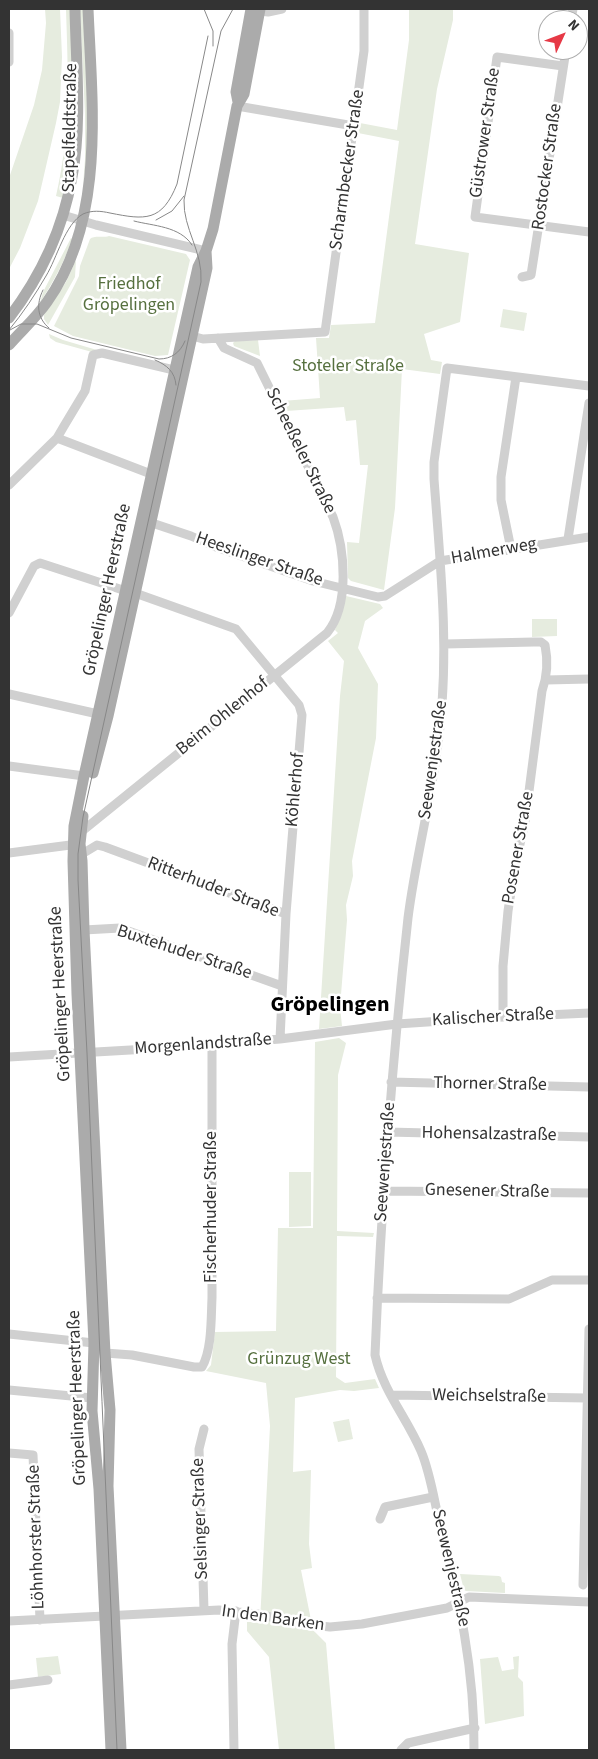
<!DOCTYPE html>
<html>
<head>
<meta charset="utf-8">
<style>
	body { margin:0 }
	#map { position:relative; width:598px; height:1759px; overflow:hidden; background:#fff; font-family:"Source Sans 3",sans-serif }
	canvas { display:block }
	.frame { position:absolute; inset:0; border:10px solid #333; pointer-events:none }
	.north { position:absolute; left:538px; top:10px; width:50px; height:50px; box-sizing:border-box; background:#fff; border:1px solid #adadad; border-radius:50%; rotate:47deg; font-size:14px; font-weight:700; line-height:20px; text-align:center; color:#333 }
	.north::after { content:''; display:block; margin:auto; width:18px; height:22px; background:#e63946; clip-path:polygon(50% 0,100% 100%,50% 72%,0 100%) }
</style>
</head>
<body>
<div id="map">
<canvas width="598" height="1759"></canvas>
<div class="frame"></div>
<div class="north">N</div>
</div>
<script>
const g = document.querySelector('canvas').getContext('2d');
g.lineJoin = 'round';
function fillPath(path, color) {
  g.fillStyle = color;
  g.fill(path, 'evenodd');
}
function stroke(path, color, width, dash) {
  g.strokeStyle = color;
  g.lineWidth = width;
  g.lineCap = dash ? 'butt' : 'round';
  g.setLineDash(dash || []);
  g.stroke(path);
}
function label(font, color, halo, rows, align = 'center') {
  g.font = font + ' "Source Sans 3",sans-serif';
  g.lineWidth = 5;
  g.setLineDash([]);
  g.textBaseline = 'middle';
  g.strokeStyle = halo;
  g.fillStyle = color;
  for (const [text, x, y, turn = 0] of rows) {
    g.save();
    g.translate(x, y);
    g.rotate((+turn || 0) * Math.PI / 180);
    g.textAlign = isNaN(turn) ? turn : align;
    if (halo) g.strokeText(text, 0, 0);
    g.fillText(text, 0, 0);
    g.restore();
  }
}
const green = new Path2D(`
	M45,9H60L62,57L60,102L56,123L38,201L20,248L9,269V178L34,105L42,70L46,23Z
	M66,9H71L73,66L72,144L63,198L56,196C71,132 68,73 66,9Z
	M80,9H85L89,139L83,186L85,159V114Z
	M409,9H453V20L437,89L415,244L469,253L460,322L424,334L431,360L442,362L440,374L402,369L395,508L384,590L351,581L348,578L347,542L359,543L368,465H360L356,420L346,421L344,407L286,411L282,401L320,398L316,338H329L331,325L375,323L399,141L358,133L360,123L397,130L409,40Z
	M109,236L186,254L190,260L168,355L155,356L73,336L54,326L79,276L80,266L90,239C94,235 103,238 109,236Z
	M71,238L72,239C65,261 53,282 40,303L43,292Z
	M76,260L75,277L48,325L44,319V315L66,282Z
	M503,309L527,313L524,331L500,327Z
	M49,334L63,340L97,350L92,352L56,342L50,338Z
	M258,340L260,356L234,346L233,343L235,341Z
	M346,596L380,604L383,608L365,621L358,648L378,684L376,738L352,861L353,876L346,905L347,920L340,1007L342,1026L319,1029L340,696L344,661L328,641L338,633L335,630Z
	M532,619H557V636L532,637Z
	M339,1038L346,1043L338,1075L337,1231L374,1233L373,1237L337,1236L336,1377L345,1383L375,1379L379,1388L354,1391L340,1390L295,1398L293,1472L311,1470L309,1544L312,1568L301,1570L313,1630L326,1643L335,1750H279L269,1657L247,1631V1622H260L270,1426L266,1383L206,1371L211,1365L215,1332L276,1331L278,1228H313L315,1042Z
	M289,1172H311V1226L289,1227Z
	M349,1419L353,1439L338,1442L333,1422Z
	M460,1574L499,1576L501,1577L502,1582L505,1583V1593L466,1591L464,1590Z
	M58,1656L61,1674L38,1677L36,1658Z
	M519,1656L518,1677L523,1682L524,1716L485,1724L480,1659L498,1657L502,1671L514,1669L513,1657Z`);
const minor = new Path2D(`
	M254,10L268,12L282,9
	M571,20L573,9
	M9,33V62
	M563,66L497,57L475,217L589,232
	M237,106L354,126
	M63,215L96,225L206,251
	M522,277L531,275L566,50
	M192,336L203,339L325,332L364,51V9
	M57,438L151,474
	M9,485L57,438L64,426L85,391L93,355L102,353L174,370
	M146,521L191,536L216,547L313,581L378,597L385,596L440,561L589,537
	M568,539L589,403
	M511,549L501,500V477L516,377
	M135,593L236,629L299,705L302,715L286,914L280,1039
	M9,613L34,566L40,563L126,591
	M445,644L534,642H541L545,645C548,660 547,677 542,691L525,822L515,866L508,911L503,966V1017
	M546,680L589,679
	M9,694L98,714
	M9,766L84,776
	M81,832L327,633C350,605 345,549 333,517L257,363L224,348L218,338
	M9,853L78,844
	M82,854L97,845L105,847L286,914
	M84,930L120,928L282,986
	M9,1057L165,1048L280,1039L397,1024L503,1017L589,1013
	M391,1082L589,1087
	M388,1132L589,1137
	M385,1191L589,1193
	M377,1298L509,1299L552,1280H589
	M9,1334L94,1343
	M105,1353L132,1355L194,1367H202C212,1350 211,1318 212,1298V1045
	M9,1390L92,1398
	M391,1395L587,1398
	M9,1453L33,1455L40,1620
	M380,1519L385,1507L433,1497
	M583,1585L589,1329
	M204,1610L199,1449L204,1429
	M9,1621L219,1610L257,1614L302,1624L330,1627L362,1624L447,1608L469,1597L589,1602
	M9,1685L48,1680
	M234,1750L232,1644L236,1611
	M401,1750L408,1743L475,1728
	M474,1750C475,1671 459,1597 439,1521C434,1499 430,1472 421,1451C407,1418 383,1391 375,1355C381,1209 392,1063 408,918C416,854 434,791 440,726C449,644 440,561 434,479V462L447,368L589,386`);
const major = new Path2D(`
	M238,102L236,92L251,9
	M9,318C41,276 63,229 72,177C82,126 76,61 75,9
	M9,345C21,331 36,318 47,302C106,219 92,105 88,9
	M93,773L108,716L207,268L206,251
	M83,816L80,844L82,861L84,930L105,1353L110,1410L108,1486L121,1750
	M111,1750L99,1489L92,1411L94,1343L77,994L73,861L74,826L84,776L198,267L206,251L213,229L237,106L244,94L260,9`);
const tram = new Path2D(`
	M204,9L213,31V46
	M156,220L172,211L184,196
	M134,221C153,226 180,226 192,245
	M43,290C36,304 37,318 49,328
	M9,330C23,313 35,295 46,276C57,258 65,224 83,214C92,210 101,211 110,213C145,220 162,222 177,184L208,36
	M10,330L21,324H37L71,338L159,359C171,359 180,353 185,341
	M155,360C167,365 175,372 176,385
	M117,1750L87,1053L78,880V854L83,817L201,282C203,251 183,229 184,200L221,31L233,9`);
const streetNames = [
	["Stapelfeldtstraße",71,128,-89],
	["Güstrower Straße",486,133,-82],
	["Rostocker Straße",548,167,-82],
	["Scharmbecker Straße",348,170,-82],
	["Scheeßeler Straße",300,451,64],
	["Halmerweg",494,552,-10],
	["Heeslinger Straße",259,560,19],
	["Gröpelinger Heerstraße",108,590,-78],
	["Beim Ohlenhof",223,717,-39],
	["Seewenjestraße",434,760,-82],
	["Köhlerhof",296,790,-85],
	["Posener Straße",519,848,-80],
	["Ritterhuder Straße",213,888,21],
	["Buxtehuder Straße",184,953,18],
	["Gröpelinger Heerstraße",61,994,-93],
	["Kalischer Straße",493,1018,-3],
	["Morgenlandstraße",203,1045,-4],
	["Thorner Straße",490,1085,1],
	["Hohensalzastraße",489,1135,1],
	["Seewenjestraße",386,1162,-86],
	["Gnesener Straße",487,1192,1],
	["Fischerhuder Straße",212,1207,-90],
	["Weichselstraße",489,1397,1],
	["Gröpelinger Heerstraße",78,1398,-92],
	["Selsinger Straße",201,1519,-92],
	["Löhnhorster Straße",37,1537,-92],
	["Seewenjestraße",450,1568,77],
	["In den Barken",273,1619,8]
];
const parkNames = [
	["Friedhof",129,285],
	["Gröpelingen",129,306],
	["Stoteler Straße",348,367],
	["Grünzug West",299,1360]
];
const districtNames = [
	["Gröpelingen",330,1006]
];
fillPath(green, '#e6ecdf');
stroke(minor, '#d0d0d0', 9);
stroke(major, '#ababab', 11);
stroke(tram, '#888', 1);
label('18px', '#333', '#fff', streetNames);
label('18px', '#56703f', '#fff', parkNames);
label('bold 22px', '#000', '#fff', districtNames);
</script>
</body>
</html>
